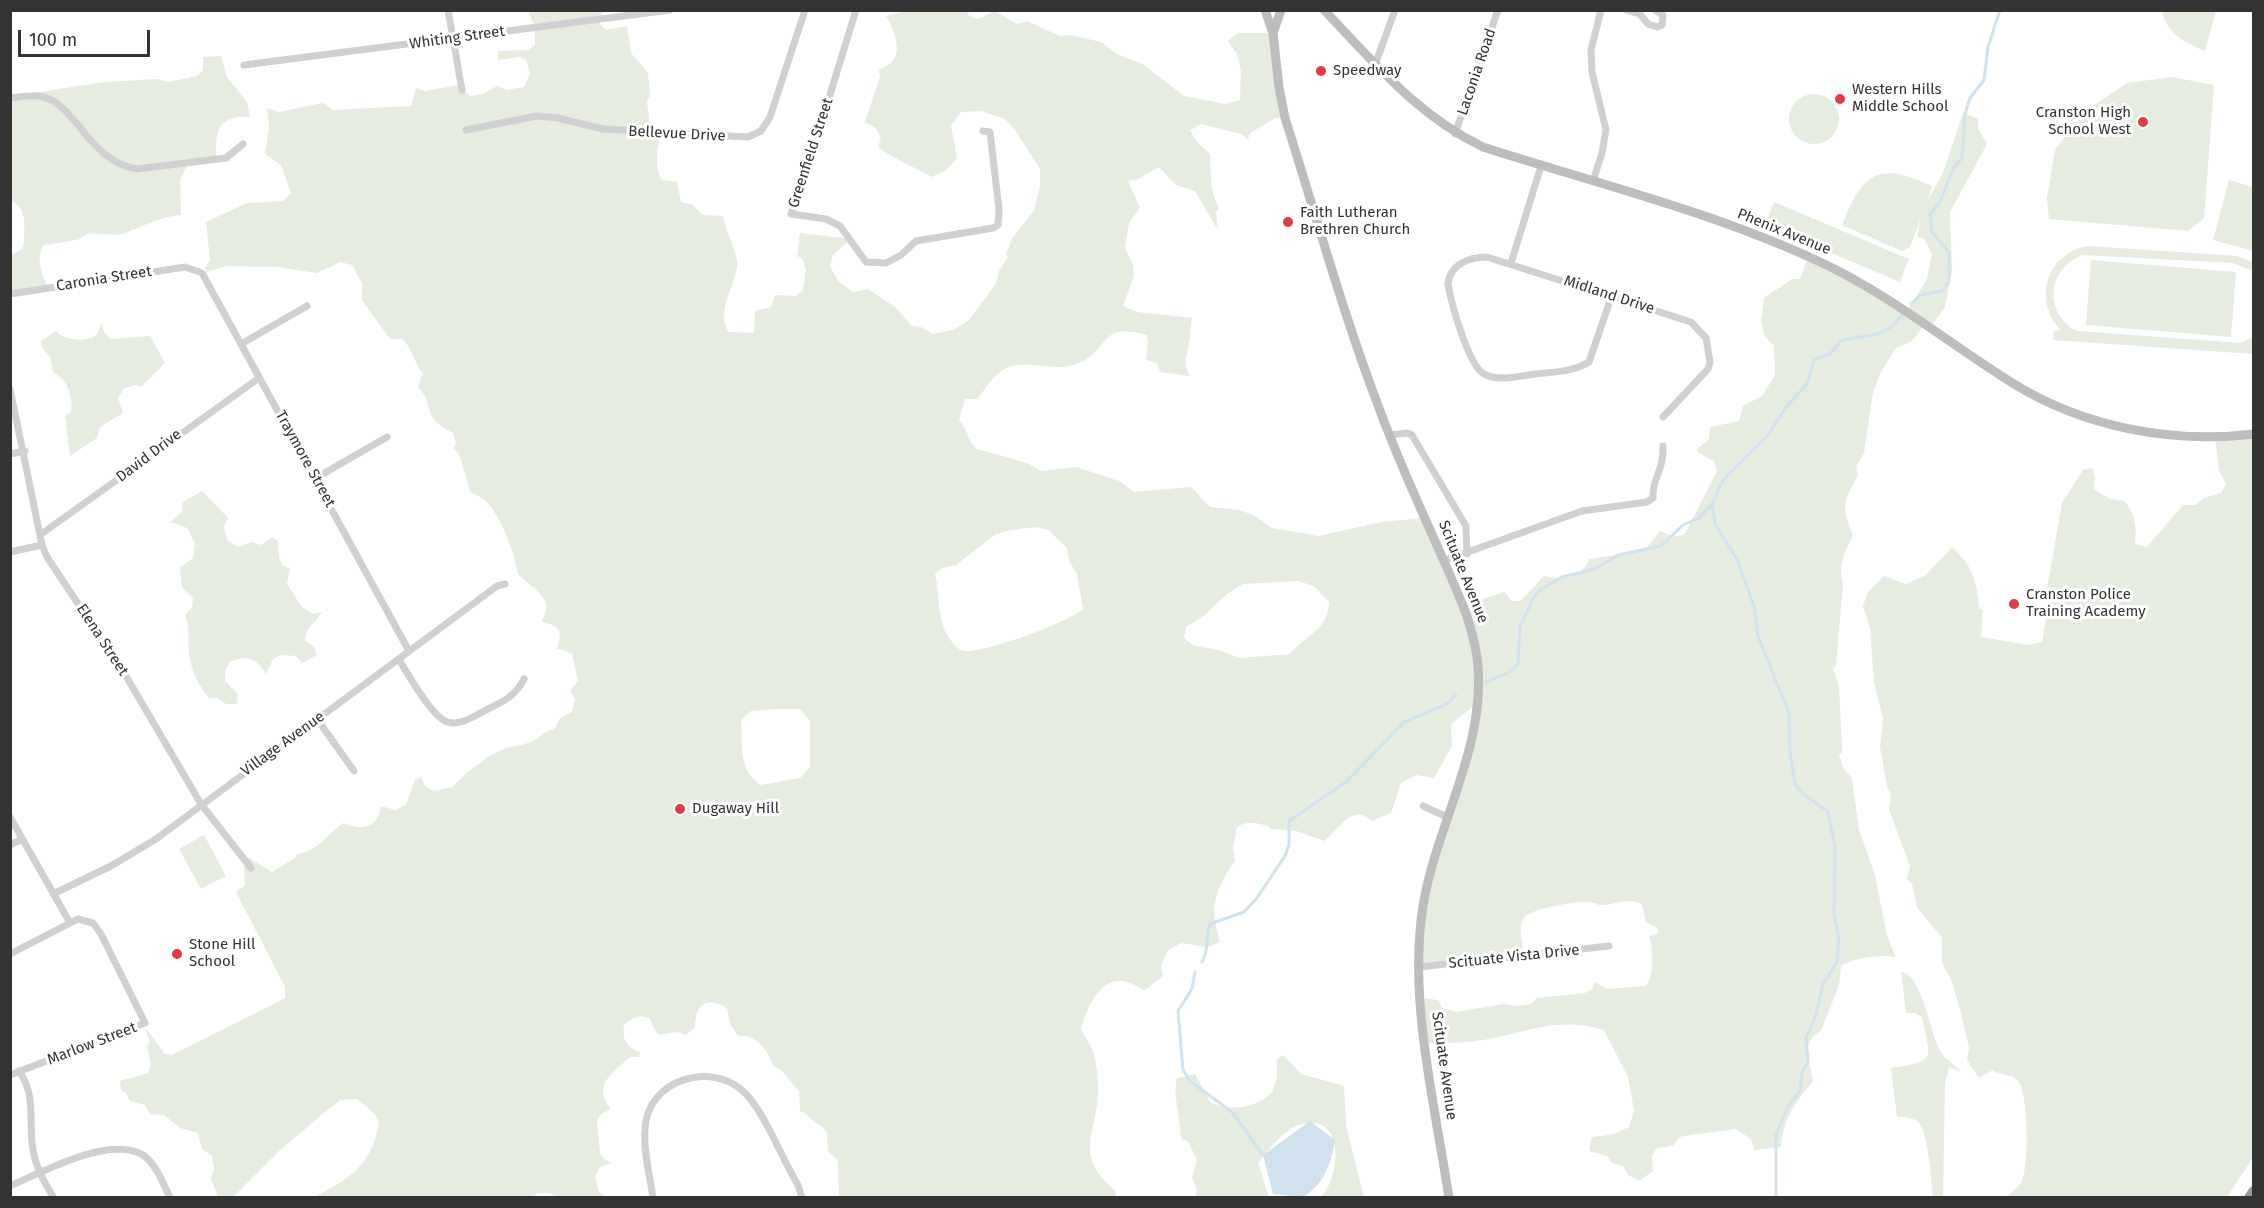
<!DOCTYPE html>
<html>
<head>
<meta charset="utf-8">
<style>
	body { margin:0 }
	#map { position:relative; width:2264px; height:1208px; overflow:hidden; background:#fff; font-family:"Fira Sans",sans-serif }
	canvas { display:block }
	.frame { position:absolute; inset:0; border:12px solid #333; pointer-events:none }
	.scale { position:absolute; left:18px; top:30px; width:132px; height:27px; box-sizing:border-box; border:3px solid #333; border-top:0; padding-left:8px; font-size:18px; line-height:21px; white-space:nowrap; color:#333; -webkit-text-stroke:4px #fff; paint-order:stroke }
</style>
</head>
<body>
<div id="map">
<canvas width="2264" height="1208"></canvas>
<div class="frame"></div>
<div class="scale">100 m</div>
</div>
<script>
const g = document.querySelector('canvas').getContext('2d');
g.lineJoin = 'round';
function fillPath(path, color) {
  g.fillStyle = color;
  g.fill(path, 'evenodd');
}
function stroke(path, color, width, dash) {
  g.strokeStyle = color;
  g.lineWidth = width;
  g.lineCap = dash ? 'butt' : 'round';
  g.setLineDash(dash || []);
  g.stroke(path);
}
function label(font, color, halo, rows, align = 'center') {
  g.font = font + ' "Fira Sans",sans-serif';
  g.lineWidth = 6;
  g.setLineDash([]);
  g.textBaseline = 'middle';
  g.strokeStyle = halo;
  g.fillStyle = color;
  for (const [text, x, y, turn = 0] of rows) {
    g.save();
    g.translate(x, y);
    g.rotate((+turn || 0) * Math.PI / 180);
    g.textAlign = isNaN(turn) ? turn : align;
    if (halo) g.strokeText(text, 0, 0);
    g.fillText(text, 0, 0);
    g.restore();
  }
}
const green = new Path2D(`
	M967,10L969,16L978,19L995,11L1017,24L1027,21L1060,36L1070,35L1101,42L1117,54L1144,65L1184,96L1225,104L1240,100L1241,72L1238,56L1228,41L1238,33H1274L1287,116L1274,119L1250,133L1248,139L1241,134L1201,124L1190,130L1197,142L1210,154C1211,172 1209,191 1219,208L1216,212L1218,230L1195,191L1176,185L1159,167L1138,179L1128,181L1140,208L1129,223L1125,248L1133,264L1134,276L1123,306L1137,312L1192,318C1190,327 1191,334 1189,343C1187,358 1182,361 1190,376L1160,372L1157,363L1146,360L1148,343L1147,335C1094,321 1113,353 1073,365C1051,372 1027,358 1005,369C992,375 986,389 977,399H965L959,420C968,429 967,441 977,449L1027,463L1041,471L1076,467L1119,481L1134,492L1191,487L1210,507L1239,510L1253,515L1272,528L1318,536L1382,522L1423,518L1464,605L1504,592L1512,601H1520L1544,576C1561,581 1584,577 1589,559L1644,551L1660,531C1669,535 1676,539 1685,534L1717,471L1714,461L1699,453L1697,449L1709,439L1710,427L1739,421L1743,406L1762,396L1775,375L1774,346L1764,335L1761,321L1764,298L1792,279H1800L1808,257L1908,310L1927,279L1932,254L1924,239L1917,236L1921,218L1910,247L1902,251L1842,225C1863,172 1878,161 1932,186L1927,202L1943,173L1963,113L1978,119V128L1987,144L1950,212L1952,271L1945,307L1931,326L1925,324L1912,341L1896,348L1881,372L1873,392L1864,453L1856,466L1858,475C1843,504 1841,505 1853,536C1844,553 1838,565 1843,584L1836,665L1833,669L1839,685L1842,752L1839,755L1843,767L1852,779L1859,830L1875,875L1887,936L1896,957C1880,954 1855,957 1841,966L1839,985L1821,1031C1800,1041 1810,1061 1813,1081C1794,1105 1784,1116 1781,1147L1754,1150L1751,1139L1736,1129L1683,1136L1678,1138L1674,1145L1656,1149L1652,1156L1653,1171L1639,1181L1628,1175L1623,1166L1612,1163L1607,1156L1589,1151L1592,1137L1615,1134L1629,1127L1634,1111L1628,1077L1604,1030C1553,1015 1526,1034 1476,1041C1460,1043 1442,1043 1425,1043L1421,998L1438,1000L1442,1008L1456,1012L1503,1004L1516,1006L1531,1004L1537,998L1585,993L1592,989L1595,982L1607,989L1645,986C1655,980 1653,945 1649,936L1659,933L1657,928L1646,922L1642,904C1628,897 1617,904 1602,905C1594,905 1601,904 1593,903C1580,900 1530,908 1523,919C1518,928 1523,946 1524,956L1419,967L1421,912L1464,762L1475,705L1451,724L1452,746L1434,778L1417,775L1401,783L1391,813L1372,821C1350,802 1338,832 1324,841L1296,831L1271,829L1268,826C1256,823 1248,820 1237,827L1233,849L1235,861C1214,892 1209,906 1220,942L1207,947L1181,943L1168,950L1161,966L1163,976L1145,990C1138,987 1130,982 1123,981C1098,978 1086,1011 1081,1029C1084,1036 1087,1039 1090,1045C1096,1055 1098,1076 1098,1087C1099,1131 1071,1155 1115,1190L1116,1197H839L838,1161L828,1151L827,1133L822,1126C812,1123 810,1114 800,1111L799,1091L781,1070L773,1066C768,1050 756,1034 738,1036L730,1024L727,1008C706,995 695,1005 695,1027L686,1035L678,1032L658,1035L649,1018C639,1014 632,1018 624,1025C622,1039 626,1047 640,1052L639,1057H630C613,1073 591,1085 611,1109L601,1114L597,1121L600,1152L603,1158L611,1163L600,1167L595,1177L599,1192L605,1197H557L549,1193H538L531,1198L314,1197C349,1180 373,1164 379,1122L375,1114L357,1099L341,1100L325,1112L279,1151L233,1197H218L211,1179L214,1168L212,1156L202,1149L198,1133L180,1128L164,1115L150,1114L145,1105L130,1101L126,1093L121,1090L120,1081L148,1073L151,1065L147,1046L150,1043L145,1027L165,1054L172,1055L285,998V987L236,892L245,885L244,867L249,858L272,872L295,858L297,854C317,852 328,834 343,823C363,831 378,828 381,806L395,810L406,805L415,780L421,777L425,786L434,791L453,787C464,774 489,754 506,748C514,746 522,746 530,742C540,738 542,732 554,729L560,718L572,712L575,699L570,690L578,681L572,654L564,650L557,649C563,631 560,625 541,622C557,599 533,589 518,574C514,551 502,519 486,501C482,497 475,495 470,491L459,454L454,449L456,443L453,433C419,416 436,404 418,387L423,373C414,363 413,351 403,339H390L362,300V283L352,265L340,262L317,273L277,267L226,266L207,272L205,268L210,260L206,222L247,203L283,201L291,193L281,165L265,154L269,127L267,108L279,112L323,103L333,110L411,106L416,88L425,91L459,85L470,96L483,94L497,86L507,90L524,87L530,73L526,60L519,57L498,60V51L528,50L535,45V28L528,11H602L600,24L606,30L627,26L631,53L648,73L650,95L647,102L650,125L662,134C656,144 655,171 662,180L677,182L681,202L693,205L702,215L723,216C725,230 739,255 737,266C735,286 715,314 729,332L754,333L755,311L771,307L775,295L796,296L803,290L806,269L802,258L797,256L800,233L851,239L833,255L830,266L838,281L853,292L868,289L895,307L912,326L921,327L933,334L953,330L968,321L996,284L999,271L1008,257L1006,254L1011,240L1034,210L1040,186V169L1015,130L1005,119L981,111L961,112L951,126L957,158L945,171L932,177L886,153L878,146L881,139L876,128L865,122L880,77L879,70C883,68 889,65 892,62C903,51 893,27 886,16L907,11ZM1036,527L1048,530L1067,548L1069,561L1077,574L1083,609C1067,623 988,652 965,651C961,651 956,648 954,644C935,624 941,597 935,574L942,568L956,565L993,536L1005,531ZM1298,581L1314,586L1329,602C1329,630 1305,635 1290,654L1240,658L1218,650L1193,645L1184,638L1186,627L1205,615L1227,594L1243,584ZM774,709H800L810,721V767L800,778L761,785C737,769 743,746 741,720L751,711Z
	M2162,11H2216L2205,51C2185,43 2166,33 2162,11Z
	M221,56L227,77L247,102L250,117C218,115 214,132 217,159L189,163L180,179L181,215C162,216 144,226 125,233C114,237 100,232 88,234C84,235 81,239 76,240C66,242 54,243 44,245C35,259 42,272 47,286L11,293V255L22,249L24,244C24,228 28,207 11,201V96L106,82L157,79L169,82L197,76L203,70V57Z
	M2172,77L2214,85L2204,218L2188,231L2049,219L2047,198L2055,150L2084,112L2127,83Z
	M1789 119a25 25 0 1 1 50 0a25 25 0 1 1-50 0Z
	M2229,180L2253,187V251L2213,240Z
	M1774,202L1909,259L1900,282L1765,225Z
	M2088,246L2238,256L2253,262V271L2233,263L2083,255C2047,267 2043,314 2077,331L2241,343L2253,337V354L2053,340L2054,331L2061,330C2032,300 2047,253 2088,246Z
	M2091,260L2236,272L2231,337L2086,325Z
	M102,323L104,332L110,339L150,336L165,363L141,387L136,385L124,388L118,398L123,413L100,427L97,438L70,456L65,416L71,412C73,396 68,380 53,372L50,356L43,349L41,341L56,331C63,340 87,343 96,335C99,332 100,326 102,323Z
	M2253,433L2254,1156L2227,1197H2007C2011,1192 2020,1187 2022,1181C2029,1162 2028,1102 2020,1084C2015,1072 2001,1077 1993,1070L1979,1078L1967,1060L1969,1048L1961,1013L1951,979L1942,963V938L1917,907L1912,884L1907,879L1910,866L1889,810L1891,795L1887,786L1880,747L1883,718L1874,683L1870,628L1863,606L1868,592L1884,576L1906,584L1926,575L1952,547C1974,568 1976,579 1979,608L1983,610L1981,637L2028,645L2042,642L2050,597L2047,589L2062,503L2083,470L2092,468L2095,476L2094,489L2110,499L2125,501C2135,515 2137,526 2135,544L2147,547L2183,505H2195L2204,498L2221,493L2226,484L2219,470L2215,438Z
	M202,491L228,518L224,527L227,540L238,547L251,542L261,545L272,537L278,541L279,558L283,566L290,568L287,584L302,607L313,614L322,612C316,623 305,626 305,641L314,647L317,655L302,663L296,656L281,655L273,659L266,674C256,658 247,654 230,662L225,671V681L238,694L237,704H226L218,698H209C199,686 191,670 189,654C187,641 191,628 185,615L192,608L193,598L182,587L180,567L193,558L195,543L187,528L170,522L182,512L183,502Z
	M204,835L226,876L201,889L179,849Z
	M1901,971C1923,977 1929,1029 1939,1049C1944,1059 1954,1065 1962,1072L1949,1067L1945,1084L1943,1197H1933C1931,1181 1929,1135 1919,1123C1914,1117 1904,1117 1897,1117L1891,1068C1937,1061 1931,1060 1922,1017L1914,1013H1906Z
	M1283,1055L1301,1074L1344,1086L1346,1126L1364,1197H1321C1342,1176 1345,1110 1299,1125C1282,1131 1269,1150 1258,1163L1269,1197H1195L1197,1191L1192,1177L1197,1160L1188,1141L1181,1139C1180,1125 1178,1112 1176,1099C1174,1091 1178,1087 1175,1079L1195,1074L1211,1103C1234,1111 1252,1109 1272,1093L1277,1078V1059Z`);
const water = new Path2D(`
	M1310,1121L1335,1140C1331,1165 1324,1184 1303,1197L1273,1194L1263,1155Z`);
const stream = new Path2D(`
	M1911,304L1921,295L1942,291L1949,281V252L1932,232L1930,214L1940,202L1953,169L1962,158L1965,114L1970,98L1984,80L1988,47L2000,10
	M1486,682L1508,673L1518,664L1520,627L1533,598L1540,590L1562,577L1595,569L1618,555L1661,546L1683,525L1699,518L1712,504
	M1202,962C1210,948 1205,938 1210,924L1244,912L1257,898L1285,856L1289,845V821L1346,782L1404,722L1447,704L1456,695
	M1195,972L1192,989L1178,1011L1183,1070L1190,1081L1232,1112L1263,1155
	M1776,1198V1135L1788,1106L1800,1091L1802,1073L1808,1062L1806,1038L1815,1018L1823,985L1837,961L1839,938L1834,914L1835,847L1828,812L1802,793L1795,784L1790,753L1789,713L1758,636L1754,606L1737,559L1715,524L1712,504L1724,479L1769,434L1786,407L1807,384L1814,360L1830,354L1842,340L1878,334L1893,326L1901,316`);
const street = new Path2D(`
	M448,10L462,90
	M856,10L806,173L791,214L826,219L840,226L866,262L886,263L901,255L916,241L993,228L998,225L999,209L990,132L983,131
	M1626,10L1640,14L1648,24L1657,27L1662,25L1663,15L1655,10
	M244,65L670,10
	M1375,65L1395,10
	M10,98C21,97 33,94 43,97C77,105 89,162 137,169L226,158L243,144
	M466,130L537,116L558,118L603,129L748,137L761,131L770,117L805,10
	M1455,134L1498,10
	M1593,181L1602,153L1606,130L1592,72L1591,50L1601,10
	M1511,263L1541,166
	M10,294L185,267L202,273L409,651
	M1612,295L1589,362C1573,372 1554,372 1535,374C1520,376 1498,382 1484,374C1468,365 1451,302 1448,284C1450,264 1470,257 1487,257L1691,322L1706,338L1710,362L1708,369L1663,417
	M241,344L307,306
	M10,389L42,545L47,557L126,676L201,804L251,868
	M1390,435L1407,433L1412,435L1466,526L1467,554
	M10,454L25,451
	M316,478L387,437
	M40,535L259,378
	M10,552L42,545
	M1443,561L1582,511L1647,502L1653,498C1652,477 1664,471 1663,446
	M399,660C409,675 431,716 447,722C460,726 475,716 486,710C502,702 516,696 524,679
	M317,719L354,771
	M1423,806L1447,817
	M10,817L70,923
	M10,845L22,839
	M53,894L111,866L156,839L497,586L505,584
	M10,954L78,919L93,923L101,934L145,1023L10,1075
	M1419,967L1609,946
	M19,1071C37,1096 28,1122 33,1150C36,1168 44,1182 54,1198
	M10,1186C42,1172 110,1135 143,1155C156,1164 163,1183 170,1198
	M653,1198C650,1176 643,1151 645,1129C647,1079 712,1060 745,1093C765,1113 782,1159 798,1185L802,1198`);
const secondary = new Path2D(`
	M1265,10L1273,33
	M1281,10L1273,33L1279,87L1285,118C1316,215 1343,314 1379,408C1396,454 1416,499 1436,543C1453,583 1474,622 1478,666C1485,749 1436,826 1423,906C1408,1000 1435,1104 1449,1198
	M1324,10C1374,62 1416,115 1483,147C1595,183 1710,211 1818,261C1888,293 1948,343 2014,384C2084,427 2172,444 2254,434`);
const highway = new Path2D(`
	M2250,1198L2254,1192`);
const markers = [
	[1321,71,6,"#e63946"],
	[1840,99,6,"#e63946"],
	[2143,122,6,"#e63946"],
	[1288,222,6,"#e63946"],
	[2014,604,6,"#e63946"],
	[680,809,6,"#e63946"],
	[177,954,6,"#e63946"]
];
const streetNames = [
	["Whiting Street",457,38,-8],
	["Laconia Road",1477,72,-71],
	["Bellevue Drive",677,134,3],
	["Greenfield Street",811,153,-72],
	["Phenix Avenue",1784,232,22],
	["Caronia Street",104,279,-9],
	["Midland Drive",1609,295,18],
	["David Drive",149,456,-37],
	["Traymore Street",305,459,61],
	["Scituate Avenue",1463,572,68],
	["Elena Street",102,640,57],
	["Village Avenue",283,744,-36],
	["Scituate Vista Drive",1514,957,-6],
	["Marlow Street",92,1044,-21],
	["Scituate Avenue",1444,1066,82]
];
const poiNames = [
	["Speedway",1333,71],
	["Western Hills",1852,90],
	["Middle School",1852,107],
	["Cranston High",2131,113,"right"],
	["School West",2131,130,"right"],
	["Faith Lutheran",1300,213],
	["Brethren Church",1300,230],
	["Cranston Police",2026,595],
	["Training Academy",2026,612],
	["Dugaway Hill",692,809],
	["Stone Hill",189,945],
	["School",189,962]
];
fillPath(green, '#e6ecdf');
fillPath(water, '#cfe2ee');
stroke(stream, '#cfe2ee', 3);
stroke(street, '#d0d0d0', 7);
stroke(secondary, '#bdbdbd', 9);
stroke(highway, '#9a9a9a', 12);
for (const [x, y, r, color] of markers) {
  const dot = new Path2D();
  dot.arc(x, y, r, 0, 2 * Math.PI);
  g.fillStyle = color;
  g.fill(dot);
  stroke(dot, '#fff', 2);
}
label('15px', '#333', '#fff', streetNames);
label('15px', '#333', '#fff', poiNames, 'left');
</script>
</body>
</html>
